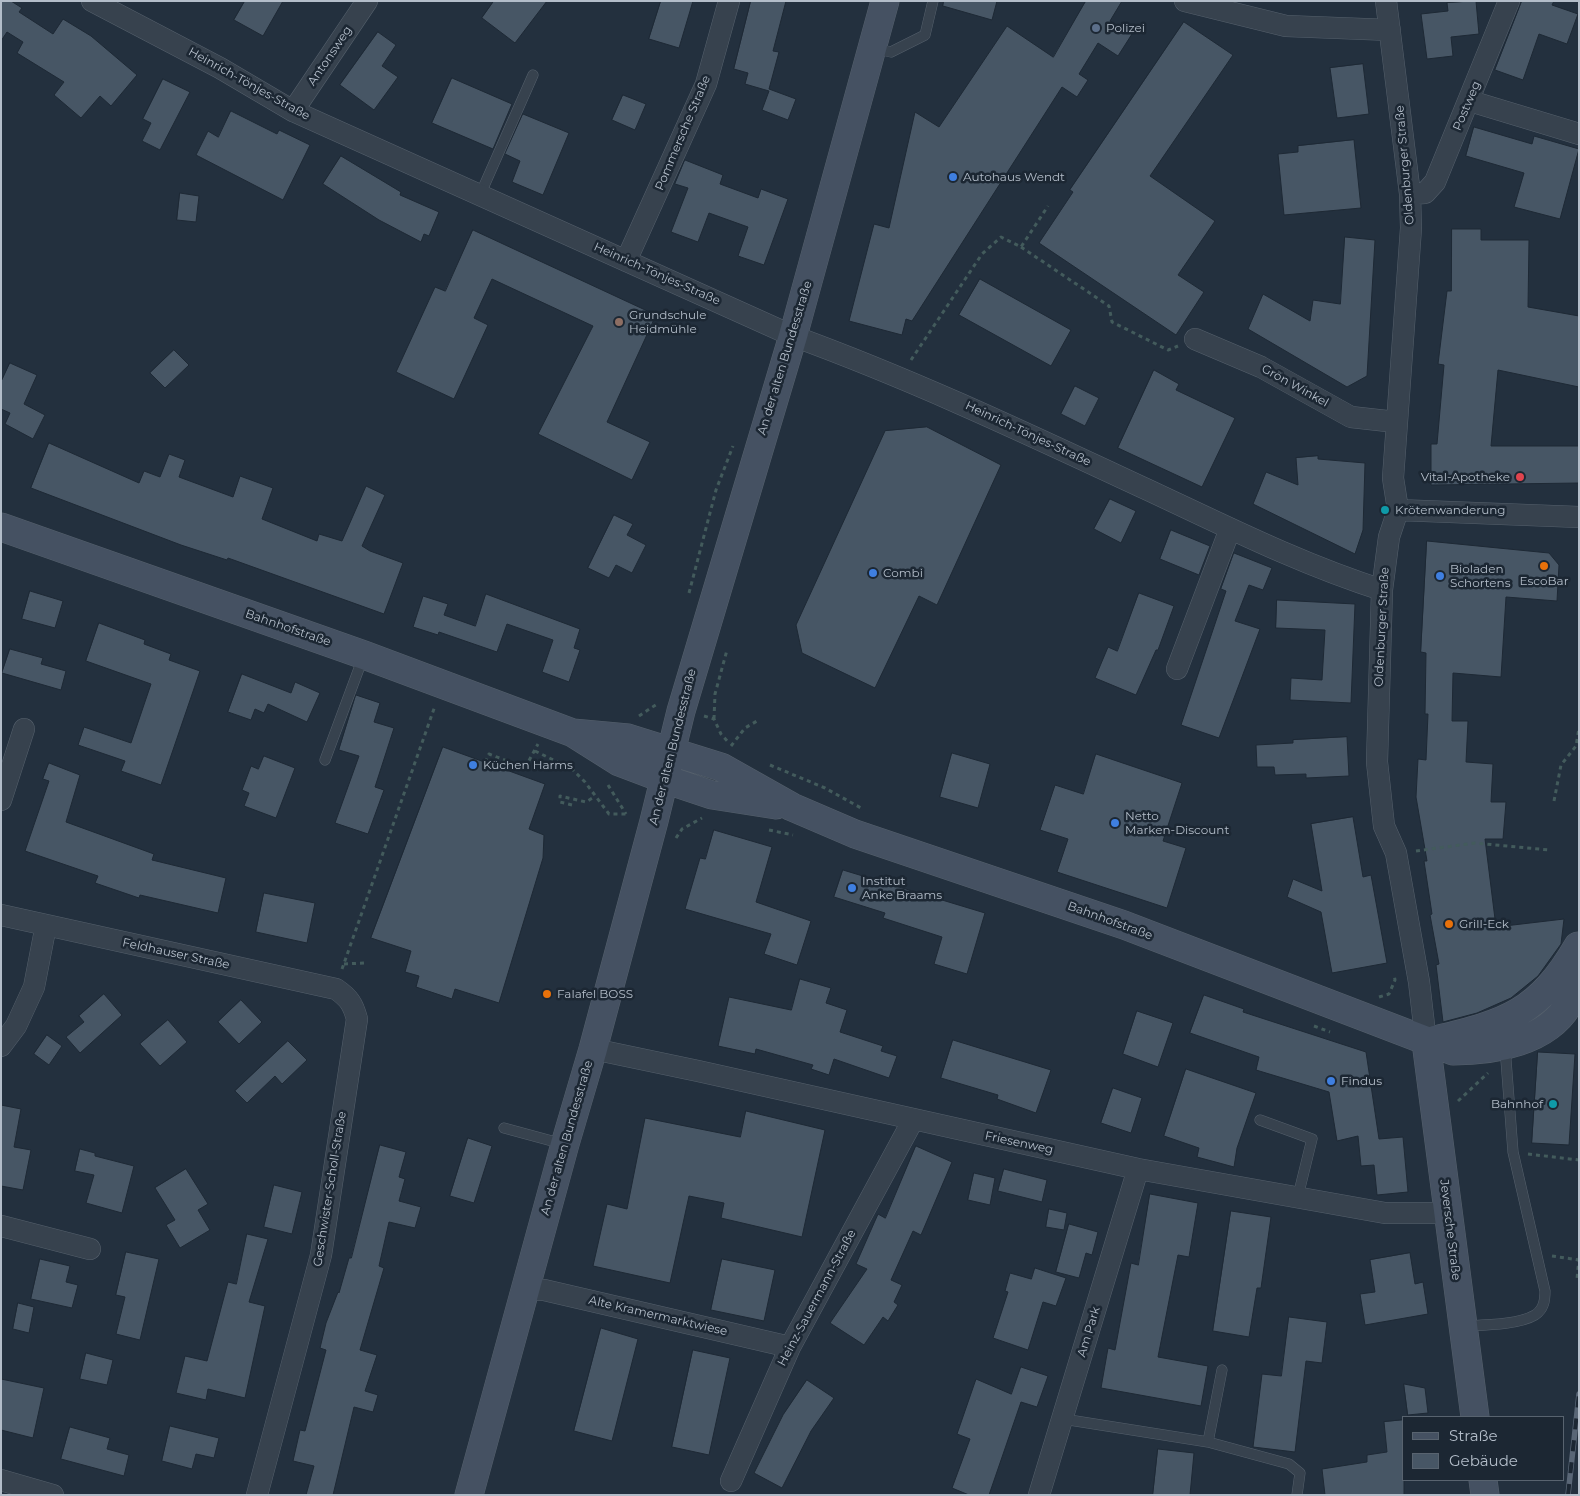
<!DOCTYPE html>
<html>
<head>
<meta charset="utf-8">
<style>
	body { margin:0 }
	#map { position:relative; width:1580px; height:1496px; overflow:hidden; background:#23303e; font-family:Montserrat,sans-serif }
	canvas { display:block }
	.frame { position:absolute; inset:0; border:2px solid #b3bdc9; pointer-events:none }
	.legend { position:absolute; left:1402px; top:1416px; width:162px; height:65px; box-sizing:border-box; background:#1c2733; border:1px solid #58636f; margin:0; padding:6px 9px; list-style:none; font-size:15px; color:#b3bdc9 }
	.legend li { display:flex; align-items:center; gap:10px; height:25px }
	.legend b { width:25px; border:1px solid #58636f }
</style>
</head>
<body>
<div id="map">
<canvas width="1580" height="1496"></canvas>
<div class="frame"></div>
<ul class="legend">
<li><b style="height:6px;background:#455162"></b>Straße</li>
<li><b style="height:14px;background:#475665"></b>Gebäude</li>
</ul>
</div>
<script>
const g = document.querySelector('canvas').getContext('2d');
g.lineJoin = 'round';
function fillPath(path, color) {
  g.fillStyle = color;
  g.fill(path, 'evenodd');
}
function stroke(path, color, width, dash) {
  g.strokeStyle = color;
  g.lineWidth = width;
  g.lineCap = dash ? 'butt' : 'round';
  g.setLineDash(dash || []);
  g.stroke(path);
}
function label(font, color, halo, rows, align = 'center') {
  g.font = font + ' Montserrat,sans-serif';
  g.lineWidth = 5;
  g.setLineDash([]);
  g.textBaseline = 'middle';
  g.strokeStyle = halo;
  g.fillStyle = color;
  for (const [text, x, y, turn = 0] of rows) {
    g.save();
    g.translate(x, y);
    g.rotate((+turn || 0) * Math.PI / 180);
    g.textAlign = isNaN(turn) ? turn : align;
    if (halo) g.strokeText(text, 0, 0);
    g.fillText(text, 0, 0);
    g.restore();
  }
}
const building = new Path2D(`
	M1,1H11L22,8L19,12L53,34L63,19L91,36L137,75L111,106L100,96L81,118L54,95L64,82L17,53L23,42L7,32L1,41Z
	M245,1H283L263,36L234,20Z
	M494,1H547L515,43L482,18Z
	M661,1H693L679,48L649,39Z
	M751,1H786L773,51L779,52L769,89L796,99L788,120L762,110L769,91L745,84L748,73L734,69Z
	M944,1H997L992,20L943,6Z
	M1086,1H1122L1110,21L1132,34L1118,56L1098,43L1079,74L1088,80L1077,97L1062,87L912,321L906,319L902,335L849,321L874,224L889,228L915,112L939,127L1007,26L1053,57Z
	M1476,1L1479,34L1451,37L1453,56L1427,59L1421,14L1448,11L1447,3Z
	M1522,1H1554L1552,5L1578,14L1567,44L1539,34L1523,80L1495,70Z
	M1184,22L1233,55L1150,176L1215,221L1178,275L1204,292L1176,335L1039,243L1073,192L1070,190Z
	M378,32L396,45L382,66L398,77L374,110L340,85Z
	M1363,64L1369,114L1337,118L1330,68Z
	M452,78L512,104L493,149L432,123Z
	M163,79L190,92L160,150L142,141L151,123L143,119Z
	M623,95L646,104L635,130L612,120Z
	M231,111L277,134L279,130L310,145L283,200L196,155L208,131L218,137Z
	M523,114L569,133L543,195L512,182L520,161L505,154Z
	M1474,127L1532,144L1534,136L1579,149L1560,219L1514,207L1524,173L1466,156Z
	M1354,140L1361,208L1284,215L1278,154L1298,152V146Z
	M341,156L401,192L400,195L439,212L429,236L424,234L421,242L379,220L323,184Z
	M685,160L723,175L720,184L758,198L761,189L788,199L764,265L738,256L748,227L709,213L698,242L671,232L688,188L675,184Z
	M180,193L199,196L196,222L177,220Z
	M1452,229H1481V240H1529L1528,307L1579,316V387L1498,370L1491,446H1579V483L1431,485V444H1437L1444,365L1438,364L1447,291H1451Z
	M473,230L656,315L607,422L650,442L632,480L538,434L593,326L492,279L474,318L488,325L454,399L396,372L435,287L445,291Z
	M1345,237L1375,240L1367,376L1347,387L1248,329L1263,294L1310,321L1313,300L1340,304Z
	M980,279L1071,330L1051,366L959,315Z
	M174,350L189,365L165,388L150,373Z
	M10,363L37,375L24,404L45,415L33,439L5,424L10,413L1,409V382Z
	M1154,370L1179,384L1176,390L1235,418L1202,487L1118,448Z
	M1075,386L1099,398L1085,426L1061,414Z
	M927,427L1001,465L937,605L919,596L875,688L802,653L796,625L885,431Z
	M49,443L139,483L144,471L160,477L169,454L185,460L179,477L233,497L240,476L273,488L262,519L317,541L319,534L342,541L366,486L385,495L362,546L370,551L403,563L384,614L228,558L227,560L181,545L31,488Z
	M1318,456V459L1365,463L1363,530L1355,554L1253,504L1266,472L1298,485L1296,458Z
	M1110,499L1136,511L1121,543L1094,529Z
	M614,515L633,524L627,535L646,545L632,573L616,565L609,578L588,568Z
	M1171,530L1210,546L1199,575L1160,559Z
	M1427,541L1549,553L1559,565L1557,601L1506,597L1501,677L1453,673L1452,721H1468L1466,762L1493,764L1491,802H1506L1503,839H1485L1496,927L1564,919L1561,944L1538,976L1511,998L1477,1013L1443,1022L1436,965L1439,964L1430,915L1432,914L1424,861H1427L1416,797L1418,759L1426,760L1428,714H1425L1426,653L1421,652Z
	M1234,553L1272,568L1263,590L1249,585L1235,621L1260,629L1219,738L1181,725L1226,591L1221,589Z
	M30,591L63,601L55,628L22,619Z
	M1139,593L1174,606L1158,650H1156L1136,695L1095,678L1108,647L1117,651Z
	M486,594L580,629L574,648L580,650L569,682L542,672L553,640L507,624L497,652L439,632L438,635L413,627L423,596L448,604L444,615L475,626Z
	M1277,600L1355,604L1351,703L1290,700L1291,678L1322,680L1325,630L1276,628Z
	M99,623L145,640L144,644L171,654L169,660L200,671L161,785L121,771L125,761L78,745L84,727L131,743L151,684L86,661Z
	M10,649L43,658L41,664L66,671L61,690L2,673Z
	M242,674L291,693L295,682L320,693L307,722L268,704L264,713L255,709L251,720L228,712Z
	M356,695L380,703L374,722L394,728L375,787L384,790L368,834L335,823L359,756L339,750Z
	M1347,737L1349,776L1306,778V774L1275,775L1274,767H1257L1256,745L1293,743V740Z
	M443,747L545,784L529,829L544,835L543,858L499,1003L455,989L452,999L416,987L419,976L405,972L411,951L371,938Z
	M952,753L990,764L978,808L940,797Z
	M1096,754L1182,783L1163,841L1186,848L1167,908L1057,872L1068,839L1040,830L1055,785L1083,794Z
	M264,756L295,768L276,818L244,806L249,793L242,790L251,766L258,769Z
	M49,763L80,775L66,822L154,854L152,860L226,878L218,913L140,895L139,898L95,883L98,876L25,851L49,781L43,779Z
	M1353,817L1363,877L1371,875L1387,963L1332,973L1321,912L1287,897L1293,879L1322,891L1311,824Z
	M714,830L772,847L756,902L811,921L797,965L764,954L771,934L685,909L700,858L705,859Z
	M843,870L985,913L967,974L934,964L942,937L883,918L885,913L834,897Z
	M264,893L315,903L307,943L256,932Z
	M800,979L831,988L826,1003L847,1010L840,1032L883,1046L881,1051L897,1056L889,1078L834,1059L829,1075L811,1069L813,1065L756,1049L755,1054L718,1046L729,997L791,1010Z
	M104,994L122,1015L80,1053L66,1037L84,1022L79,1016Z
	M1204,995L1244,1009L1243,1012L1366,1052L1379,1139L1403,1137L1408,1192L1377,1195L1374,1165L1361,1166L1358,1136L1337,1141L1329,1092L1256,1070L1259,1057L1190,1033Z
	M241,1000L262,1022L239,1044L218,1022Z
	M1137,1011L1173,1023L1158,1067L1123,1054Z
	M168,1020L187,1042L160,1066L140,1044Z
	M47,1035L62,1046L49,1065L34,1054Z
	M953,1040L1051,1070L1036,1113L997,1099L998,1095L941,1078Z
	M288,1041L307,1060L282,1084L275,1076L247,1103L235,1091Z
	M1538,1052L1575,1054L1569,1145L1532,1143Z
	M1186,1069L1256,1093L1237,1148L1234,1167L1197,1157L1199,1148L1164,1136Z
	M1113,1088L1142,1098L1131,1133L1101,1123Z
	M1,1105L21,1109L14,1147L31,1150L23,1190L1,1186Z
	M746,1111L825,1130L802,1237L721,1218L724,1203L689,1196L670,1283L593,1266L607,1204L627,1209L645,1118L740,1137Z
	M468,1138L492,1146L474,1203L450,1196Z
	M380,1145L406,1152L399,1177L405,1179L399,1201L421,1207L415,1228L389,1222L379,1266L384,1268L360,1350L377,1355L365,1391L378,1395L373,1412L354,1407L333,1495H306L314,1466L293,1461L300,1430L305,1431L326,1350L320,1348L326,1323L338,1292L339,1293L349,1258H351Z
	M916,1146L952,1162L921,1235L913,1231L891,1280L902,1285L894,1302L898,1305L888,1321L883,1317L864,1345L830,1323L867,1269L856,1264L878,1214L885,1218Z
	M80,1149L95,1153V1156L134,1166L122,1213L86,1203L94,1175L75,1171Z
	M186,1169L208,1204L198,1210L210,1230L180,1248L166,1225L175,1220L155,1188Z
	M1004,1169L1047,1180L1042,1202L998,1191Z
	M974,1173L995,1178L990,1205L968,1200Z
	M274,1185L302,1192L292,1234L264,1227Z
	M1150,1194L1198,1203L1189,1257L1178,1255L1158,1357L1208,1366L1201,1406L1101,1388L1108,1348L1115,1350L1131,1263L1138,1265Z
	M1049,1209L1067,1213L1064,1230L1046,1227Z
	M1231,1211L1271,1217L1261,1288H1257L1249,1337L1213,1331Z
	M1069,1224L1098,1232L1092,1255L1086,1253L1079,1278L1056,1272Z
	M247,1234L268,1239L249,1302L265,1306L245,1398L208,1389L206,1400L176,1393L185,1356L207,1361L228,1282L236,1284Z
	M126,1252L159,1259L140,1340L116,1334L125,1297L116,1295Z
	M1410,1253L1415,1284L1423,1282L1428,1314L1365,1325L1360,1294L1375,1292L1370,1260Z
	M40,1259L70,1266L66,1282L78,1285L72,1308L31,1299Z
	M722,1259L775,1270L764,1321L711,1310Z
	M1035,1268L1066,1278L1056,1306L1043,1302L1028,1350L993,1338L1008,1292L1005,1291L1010,1273L1031,1279Z
	M18,1303L34,1307L29,1333L13,1329Z
	M1289,1317L1327,1322L1322,1363L1306,1361L1295,1452L1253,1447L1262,1374L1281,1376Z
	M601,1328L638,1339L612,1441L574,1431Z
	M693,1350L730,1358L709,1455L672,1447Z
	M86,1353L113,1360L107,1385L80,1379Z
	M1021,1367L1048,1376L1037,1407L1021,1402L989,1495H969L952,1488L970,1439L957,1434L976,1379L1011,1394Z
	M1,1379L44,1388L33,1438L1,1430Z
	M807,1380L834,1398L811,1431L782,1488L754,1473L783,1415Z
	M1404,1384L1425,1388L1428,1413L1408,1415Z
	M1404,1420V1495H1325L1322,1469L1367,1462V1455L1387,1452L1384,1422Z
	M170,1426L219,1438L214,1458L196,1454L192,1469L162,1461Z
	M70,1427L110,1438L107,1449L129,1455L124,1476L61,1459Z
	M1158,1449L1194,1453L1190,1495H1153Z`);
const path = new Path2D(`
	M1021,247L1109,306L1112,322L1168,350L1178,346
	M911,360L982,254L1001,237L1021,247L1048,206
	M689,593L716,490L733,446
	M639,716L657,704
	M704,716L714,719L721,734L729,743
	M714,719L715,694L727,650
	M731,746L745,728L757,721
	M535,751L572,769L585,782L609,814H626
	M485,762L489,754L525,768L538,744
	M770,765L825,788L861,808
	M608,785L626,814
	M1554,801L1561,765L1576,746L1579,728
	M572,805L560,802V796L586,802L594,797
	M769,830L793,835
	M676,838L682,829L702,818
	M1416,851L1475,843L1549,850
	M344,964L365,963
	M342,969L435,706
	M1379,997L1389,994L1395,980L1394,974
	M1314,1026L1330,1032
	M1458,1101L1488,1073
	M1528,1154L1579,1160
	M1552,1256L1579,1260
	M1579,1258L1577,1279H1579`);
const lane = new Path2D(`
	M873,48L891,52L925,35L933,1
	M480,195L533,75
	M325,760L364,655
	M1260,1120L1312,1139L1298,1196
	M504,1128L563,1144
	M1464,1326C1483,1325 1518,1325 1535,1315C1544,1309 1545,1300 1545,1291L1513,1152L1505,1047
	M1063,1419L1208,1442L1222,1370
	M1208,1442L1289,1464L1300,1473L1297,1495`);
const street = new Path2D(`
	M92,1L220,68L293,111L793,336C914,380 1030,435 1146,489C1223,525 1300,564 1382,590
	M1185,1L1286,26L1390,30
	M1386,1L1410,194L1411,228L1393,478L1398,510L1389,537L1382,590L1377,762L1384,826L1396,853L1419,982L1426,1042
	M1470,101L1579,134
	M293,111L367,1
	M1410,194L1425,193L1435,182L1509,1
	M626,261L706,84L729,1
	M1195,339L1261,367L1351,417L1396,422
	M1398,510L1579,517
	M1177,669L1230,529
	M1,800L24,729
	M1,915L336,989C349,998 353,1004 357,1019L321,1255L257,1495
	M1,1046L16,1026L34,987L46,925
	M593,1049L698,1071L1138,1169L1385,1213H1448
	M1,1226L90,1249
	M525,1289L544,1290L790,1347
	M1,1480L53,1495
	M731,1481L790,1347L913,1120
	M1039,1495L1138,1169`);
const secondary = new Path2D(`
	M1,527L364,655L573,733L619,762L664,779L712,795L776,805
	M573,733L628,738L721,767L792,807L855,834L1124,925L1453,1051C1493,1051 1549,1042 1570,1002C1577,989 1577,975 1579,961
	M1435,1040C1507,1023 1539,1013 1578,946
	M1426,1042L1475,1417
	M1483,1480L1485,1495
	M469,1495L565,1144L593,1049L654,821L681,711L793,336L885,1`);
const rail = new Path2D(`
	M1568,1495L1579,1394`);
const markers = [
	[1096,28,5,"#5c6f8a"],
	[953,177,5,"#3f7fe0"],
	[619,322,5,"#8d6e63"],
	[1520,477,5,"#e0444e"],
	[1385,510,5,"#0f9aa8"],
	[1544,566,5,"#e8710a"],
	[873,573,5,"#3f7fe0"],
	[1440,576,5,"#3f7fe0"],
	[473,765,5,"#3f7fe0"],
	[1115,823,5,"#3f7fe0"],
	[852,888,5,"#3f7fe0"],
	[1449,924,5,"#e8710a"],
	[547,994,5,"#e8710a"],
	[1331,1081,5,"#3f7fe0"],
	[1553,1104,5,"#0f9aa8"]
];
const poiNames = [
	["Polizei",1106,28],
	["Autohaus Wendt",963,177],
	["Grundschule",629,315],
	["Heidmühle",629,329],
	["Vital-Apotheke",1510,477,"right"],
	["Krötenwanderung",1395,510],
	["Bioladen",1450,569],
	["Schortens",1450,583],
	["Combi",883,573],
	["EscoBar",1544,581,"center"],
	["Küchen Harms",483,765],
	["Netto",1125,816],
	["Marken-Discount",1125,830],
	["Institut",862,881],
	["Anke Braams",862,895],
	["Grill-Eck",1459,924],
	["Falafel BOSS",557,994],
	["Findus",1341,1081],
	["Bahnhof",1543,1104,"right"]
];
const streetNames = [
	["Antonsweg",330,56,-56],
	["Heinrich-Tönjes-Straße",249,84,29],
	["Postweg",1467,106,-67],
	["Pommersche Straße",683,133,-67],
	["Oldenburger Straße",1405,165,-95],
	["Heinrich-Tönjes-Straße",657,274,24],
	["An der alten Bundesstraße",785,358,-73],
	["Grön Winkel",1295,386,29],
	["Heinrich-Tönjes-Straße",1028,434,25],
	["Oldenburger Straße",1382,627,-87],
	["Bahnhofstraße",288,628,19],
	["An der alten Bundesstraße",673,747,-76],
	["Bahnhofstraße",1110,921,20],
	["Feldhauser Straße",176,954,12],
	["An der alten Bundesstraße",567,1138,-74],
	["Friesenweg",1019,1143,12],
	["Geschwister-Scholl-Straße",330,1189,-81],
	["Jeversche Straße",1450,1230,83],
	["Heinz-Sauermann-Straße",817,1298,-62],
	["Alte Kramermarktwiese",658,1316,13],
	["Am Park",1089,1332,-73]
];
fillPath(building, '#475665');
stroke(building, '#1e2935', 1);
stroke(lane, '#55606c', 11);
stroke(street, '#55606c', 22);
stroke(secondary, '#55606c', 29);
stroke(path, '#435b5c', 3, [4, 4]);
stroke(lane, '#37424e', 10);
stroke(street, '#37424e', 21);
stroke(secondary, '#455162', 28);
stroke(rail, '#596676', 5.5);
stroke(rail, '#1c2733', 4, [11]);
for (const [x, y, r, color] of markers) {
  const dot = new Path2D();
  dot.arc(x, y, r, 0, 2 * Math.PI);
  g.fillStyle = color;
  g.fill(dot);
  stroke(dot, '#1c2733', 2);
}
label('12px', '#b3bdc9', '#1c2733', poiNames, 'left');
label('12px', '#b3bdc9', '#1c2733', streetNames);
</script>
</body>
</html>
